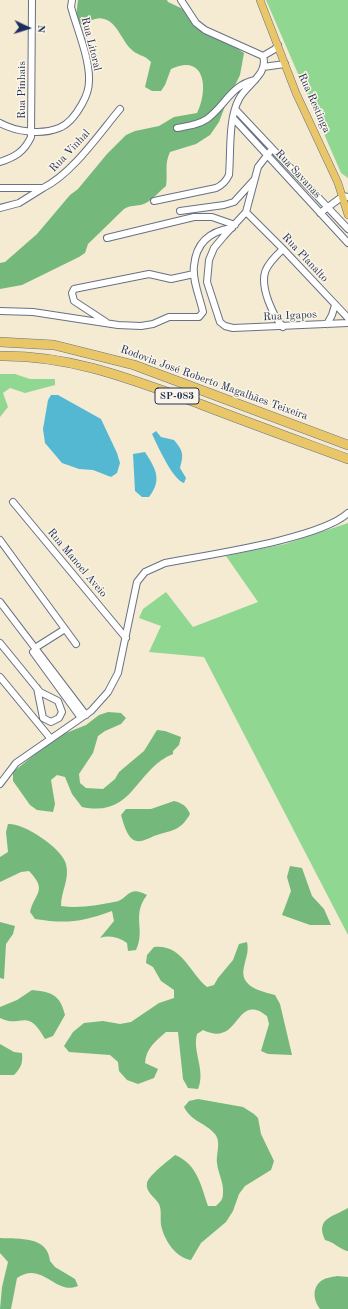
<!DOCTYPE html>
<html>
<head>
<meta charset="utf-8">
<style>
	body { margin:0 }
	#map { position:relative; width:348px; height:1309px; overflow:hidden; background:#f4ebd2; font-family:"Old Standard TT",serif }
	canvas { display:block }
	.north { position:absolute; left:8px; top:8px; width:40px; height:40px; -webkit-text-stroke:3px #fcf5e5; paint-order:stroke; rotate:94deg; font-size:11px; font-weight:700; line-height:16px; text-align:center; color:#1b2f5e }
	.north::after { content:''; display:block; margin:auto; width:14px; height:18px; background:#1b2f5e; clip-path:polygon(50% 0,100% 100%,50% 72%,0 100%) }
</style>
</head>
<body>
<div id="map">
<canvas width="348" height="1309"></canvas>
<div class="north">N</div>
</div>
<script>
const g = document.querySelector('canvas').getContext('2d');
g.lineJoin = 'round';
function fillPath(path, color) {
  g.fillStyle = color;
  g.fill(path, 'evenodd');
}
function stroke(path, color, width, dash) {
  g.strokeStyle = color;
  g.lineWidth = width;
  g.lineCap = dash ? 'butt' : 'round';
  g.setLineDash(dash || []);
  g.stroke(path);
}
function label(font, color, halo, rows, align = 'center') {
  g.font = font + ' "Old Standard TT",serif';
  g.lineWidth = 3;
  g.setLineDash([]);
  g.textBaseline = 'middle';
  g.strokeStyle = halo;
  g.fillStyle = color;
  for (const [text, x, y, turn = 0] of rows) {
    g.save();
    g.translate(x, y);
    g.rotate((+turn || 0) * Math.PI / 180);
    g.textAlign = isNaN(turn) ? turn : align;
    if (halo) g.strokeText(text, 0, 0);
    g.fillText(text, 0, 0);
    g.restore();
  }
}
const green = new Path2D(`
	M266,0H348V178L341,173Z
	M0,374H15L30,379H55V385L25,393L10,388L3,393L8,407L0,417Z
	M348,523V935L204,657L149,652L161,626L139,618L143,609L166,592L193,627L258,602L226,556L285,544Z`);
const forest = new Path2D(`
	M78,0H167L168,2L183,9L208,30L244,53L240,75L225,106L219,122L210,135L196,144L170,152C164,164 168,174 166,186C160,191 152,200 146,203C138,207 132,204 124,209L88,244L85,253L79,257L22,285L0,289V263L5,262L37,234L70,195L78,189L107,154L126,135L135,131L159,126L174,117L197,113C209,89 205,53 171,69L165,85L161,91H152L145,87L151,62C144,54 137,56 131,49C122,41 117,22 104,19C96,16 89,23 81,24L76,17Z
	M108,712L121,713L126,718L121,724L105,731L98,736L93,753L79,774L80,783L86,788L103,789L115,779L119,772L144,751L157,730L165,731L181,737L179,745L173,751V754C135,769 134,818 82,807L72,794L65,777L57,775L51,780L55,804L53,812L37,810L30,805L13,781V772L56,737L86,725L99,715Z
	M174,801C182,803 187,806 190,814C180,832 171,830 154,836C147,839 138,845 131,838C126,833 123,822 121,815L126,809H151Z
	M8,824C24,823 62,848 66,864C70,879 61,891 61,906C79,909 97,905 114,902C129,900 127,884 147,895C131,916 146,929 136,950L128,951L127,943C119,937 109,935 100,938L114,921L112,911C82,922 66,924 35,919L30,912C35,892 48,891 29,871L21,872L0,882V857L8,852L6,832Z
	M290,866L302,868L312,896L324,909L331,925H310L282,915L291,891L287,877Z
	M0,922L15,926L13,934L6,944L4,979L0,978Z
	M247,942C249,952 246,957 244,967C239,987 261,991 275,995L280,1004L292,1055L268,1054L261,1051L269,1024L267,1016C264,1014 259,1010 256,1010C235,1005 236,1046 203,1030L197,1034C192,1052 206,1070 198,1089L188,1088L183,1079L178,1032H166C156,1041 146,1048 145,1063L158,1069L154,1078L138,1084L127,1080L119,1071L118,1062L110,1055L69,1052L64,1046L73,1032L84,1023L103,1021L120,1024L131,1022L159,1003L174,998V990L161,981L153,967L146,963L147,955L154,947C182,944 189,972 207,987L214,985L218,978L233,960L239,944Z
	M32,990C51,992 60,994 65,1015L53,1036L45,1039C27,1006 21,1029 0,1018V1007L17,1000Z
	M0,1044L14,1052L22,1053C23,1063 21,1068 14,1075H0Z
	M198,1099L243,1107L254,1114L258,1118L261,1134L274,1161L271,1170L245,1186L239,1194L233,1211L226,1222L201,1243L191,1260C176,1258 164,1240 161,1225C160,1218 162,1211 159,1204C155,1197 145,1192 147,1183C149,1175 168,1161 175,1155C197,1164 201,1185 208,1206H216C220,1202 223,1200 223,1193C224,1183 218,1173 217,1163C216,1153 222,1141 214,1133C205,1123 191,1121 184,1107L189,1101Z
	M348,1208V1251H347C338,1248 334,1242 325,1240C315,1218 333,1217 348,1208Z
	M0,1238C19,1239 48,1236 50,1261L55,1267L75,1279L78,1286C56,1296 42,1260 17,1278L11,1309H0L2,1287L8,1262L0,1253Z
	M337,1276L348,1277V1309H320C313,1300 312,1288 321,1281C325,1278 332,1277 337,1276Z`);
const water = new Path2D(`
	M51,395H58L101,419L117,453L120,463L117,473L111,477L93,470L79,469L62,463L45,443L43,429L48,400Z
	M156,431L161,437L174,440C183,451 184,454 180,468L186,478L184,483C172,479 158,446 152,434Z
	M145,452C155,468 163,479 149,497H142L135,491L133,454Z`);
const minor = new Path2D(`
	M181,0L196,23L205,30L263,56
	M263,56L275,49L278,45
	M263,67L285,64
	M236,110L348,229
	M234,119L348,243
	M0,123C16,132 42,135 59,128C70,124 77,113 82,104C86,97 89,89 89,81C90,59 77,29 71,7L72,0
	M177,128C188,126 198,125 207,119C225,106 231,85 255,80
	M272,149L258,167L246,212L224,236L214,248L209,260L207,282L220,322L225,326L233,328L348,323
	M0,162C15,157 24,152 31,137L32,0
	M0,188H43C72,174 99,134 120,109
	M154,201L216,188C223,185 226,181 229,175C231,153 228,119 239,99C246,85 269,74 263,56
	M0,208L19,203L43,188
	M180,211L224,205L234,202L254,180
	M246,212L283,249L348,318
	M320,213L343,196L348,197
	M107,238L194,217H212L235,225
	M0,311L33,312L118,325L141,326L153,324L169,317H199L203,312C200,298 192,280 194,266C196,243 210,231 232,228
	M106,322L74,301L72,293L74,289L149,274L171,279L194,274
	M327,324L332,315L335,305
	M283,327C275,318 272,310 268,300C259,274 265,266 283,249
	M13,502L126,638
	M0,540L76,644
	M0,602L86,715
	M0,643L40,692L58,701L62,712L59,718L51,722L43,718L37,688
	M35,648L65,629
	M33,652L81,718
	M0,677L51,739
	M0,784L16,763L91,711L108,692L118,673L137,582L145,572L165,563C206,555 320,539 348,513`);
const major = new Path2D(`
	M260,0L296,93L338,183L348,215`);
const highway = new Path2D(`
	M0,342L54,345L134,365L348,445
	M0,356C72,355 133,380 200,404C249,423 299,441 348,459`);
const shields = [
	[177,396,44]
];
const shieldNames = [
	["SP-083",177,396]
];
const streetNames = [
	["Rua Litoral",91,44,76],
	["Rua Pinhais",22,90,-90],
	["Rua Restinga",314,103,66],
	["Rua Vinhal",70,151,-47],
	["Rua Savanas",298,174,47],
	["Rua Planalto",305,258,47],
	["Rua Igapos",290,316,-3],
	["Rodovia José Roberto Magalhães Teixeira",214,383,20],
	["Rua Manoel Aveio",77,563,50]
];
fillPath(green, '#90d791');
fillPath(forest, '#74b87b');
fillPath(water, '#55b8d3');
stroke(minor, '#677187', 8);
stroke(major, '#677187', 8);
stroke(highway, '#677187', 10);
stroke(minor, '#fff', 6);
stroke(major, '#e9c769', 7);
stroke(highway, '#e9c769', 9);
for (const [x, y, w] of shields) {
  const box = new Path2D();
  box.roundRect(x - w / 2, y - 8, w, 16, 3);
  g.fillStyle = '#fcf5e5';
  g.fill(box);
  stroke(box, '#1b2f5e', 1);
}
label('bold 10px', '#1b2f5e', null, shieldNames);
label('11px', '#1b2f5e', '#fcf5e5', streetNames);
</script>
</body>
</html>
